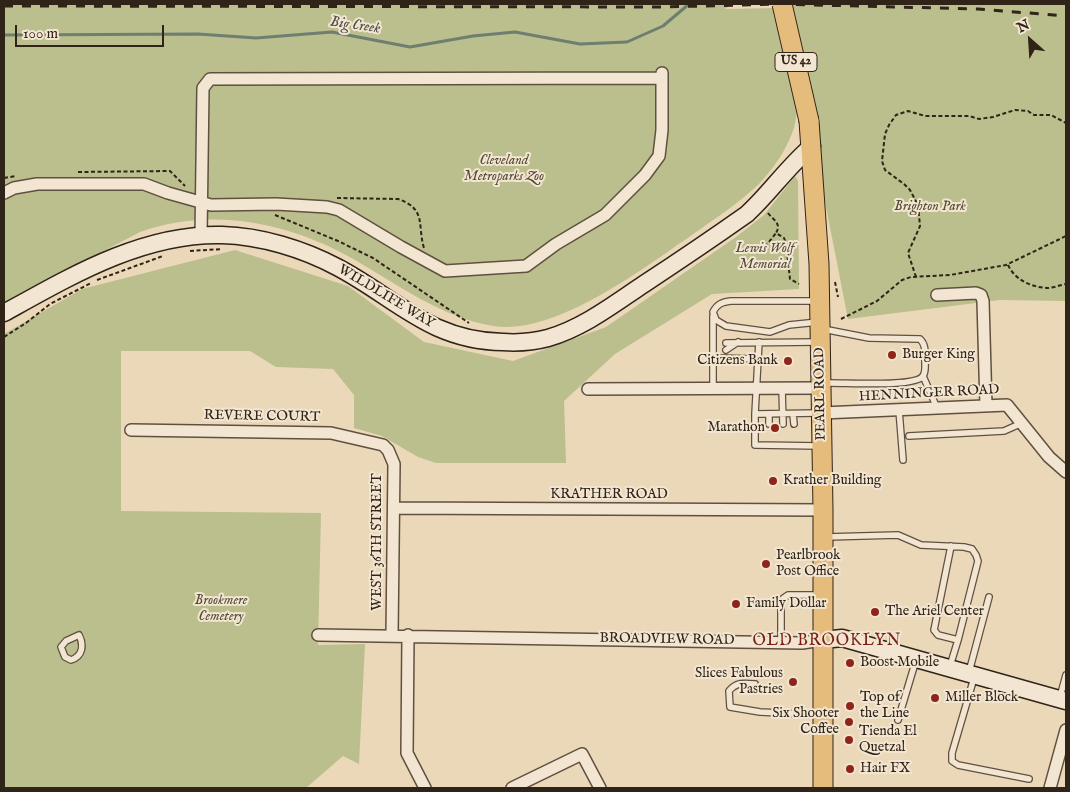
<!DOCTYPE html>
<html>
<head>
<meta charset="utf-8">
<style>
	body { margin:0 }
	#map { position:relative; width:1070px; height:792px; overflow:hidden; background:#ebd8b9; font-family:"IM FELL English",serif }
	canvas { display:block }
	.frame { position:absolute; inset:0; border:5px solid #302317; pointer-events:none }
	.north { position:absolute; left:1005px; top:15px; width:50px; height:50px; -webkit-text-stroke:4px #f2e6d2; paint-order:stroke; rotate:334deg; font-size:14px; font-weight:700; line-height:20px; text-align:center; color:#302317 }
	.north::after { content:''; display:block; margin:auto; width:18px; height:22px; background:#302317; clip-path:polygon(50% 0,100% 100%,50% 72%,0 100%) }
	.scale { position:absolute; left:15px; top:25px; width:149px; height:22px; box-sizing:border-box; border:2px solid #302317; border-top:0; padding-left:6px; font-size:15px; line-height:18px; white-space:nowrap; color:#302317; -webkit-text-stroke:4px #f2e6d2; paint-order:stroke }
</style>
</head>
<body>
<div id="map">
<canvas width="1070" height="792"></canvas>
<div class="frame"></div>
<div class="north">N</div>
<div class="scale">100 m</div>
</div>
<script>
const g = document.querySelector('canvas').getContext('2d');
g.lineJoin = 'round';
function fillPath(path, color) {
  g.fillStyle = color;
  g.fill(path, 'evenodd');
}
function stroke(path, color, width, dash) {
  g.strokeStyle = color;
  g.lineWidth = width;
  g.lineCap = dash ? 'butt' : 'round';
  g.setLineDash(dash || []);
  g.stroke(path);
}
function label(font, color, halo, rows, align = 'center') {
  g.font = font + ' "IM FELL English",serif';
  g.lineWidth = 4;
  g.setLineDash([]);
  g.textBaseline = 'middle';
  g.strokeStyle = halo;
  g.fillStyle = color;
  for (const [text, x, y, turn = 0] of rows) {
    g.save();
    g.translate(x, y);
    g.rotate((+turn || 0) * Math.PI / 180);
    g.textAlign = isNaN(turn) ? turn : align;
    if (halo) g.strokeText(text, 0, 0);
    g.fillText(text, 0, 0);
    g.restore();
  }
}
const green = new Path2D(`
	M4,4H732L725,9L778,8C786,43 804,95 794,128C787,149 774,168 759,184C738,204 713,220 689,237C641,270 554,336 493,326C441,317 400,286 355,260C291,223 212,206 140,232L43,283L4,306Z
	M782,4H1066V301L1000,300L848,319L805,100Z
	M795,176L798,181L799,289L712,294L615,354L564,401L566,463H436L418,457L382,436L354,428V395L333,369L276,367L250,351H121V511L321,513L318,645L365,644L359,764L343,756L306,788H4V334L82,289L235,250L348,286L424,342L513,361L606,327L736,237L764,215Z`);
const stream = new Path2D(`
	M4,35L198,34L256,38L332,32L410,47L473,36L515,32L580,44L627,42L663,26L689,4`);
const path = new Path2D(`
	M78,172L170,171L185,186
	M4,178L16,176
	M337,198L398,199C427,209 417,225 424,248
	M768,213C773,220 782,223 776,233L784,238L786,243L790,279L799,284
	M275,215L338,241L373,258L469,323
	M765,247L776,233
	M190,251L222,249
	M1008,265C1015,280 1031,287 1047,288C1053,288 1060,285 1066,284
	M916,277L908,253L920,226L918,205L910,190L904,184L885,170L882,161L885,134L889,125L896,115L908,111L925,116H969L979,119L993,117L1015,110L1028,111L1034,115H1051L1066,123
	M97,280L163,256
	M835,282L838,297
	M841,319L877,301L902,280L911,277L950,275L1006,265L1066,236
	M4,337L26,323L50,304L91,283`);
const lane = new Path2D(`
	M817,301H731C722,302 717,304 713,312L716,320L726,326L770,332L789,325L818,322
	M823,329L869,338L920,339C926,345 925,352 925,361C925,365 926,372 923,376C915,388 841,382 824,383
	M726,343L817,342
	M726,350L738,342
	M713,358L758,359L755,414L818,413
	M758,359L759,342
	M923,376L937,408
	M782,388L783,424
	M713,389V316
	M899,410L903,460
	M755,414V445L820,446
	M769,414V424
	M793,414L794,424
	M909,436L1004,431L1022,423
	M826,537L898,535L921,545L964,547L972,549L976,555L978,561L958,640L950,666
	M951,546L934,630L938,635L958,640
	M79,635C84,645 83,656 71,660L65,657L61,647L66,641Z
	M781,642V600L788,595H820
	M969,672L989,597
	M974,678L952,753V761L958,765L1029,779
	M755,684C745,683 736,682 729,691L730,707L760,712L820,715
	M1060,697L1066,675
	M898,720L916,660`);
const street = new Path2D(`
	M4,193L14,188L37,184H144L168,193L211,205L276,204L327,207L339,210L401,247L445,271L526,266L556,244L605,215L645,175L659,156L662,130V73
	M201,236L203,88L210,79L662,78
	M937,295L976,293L981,295L983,301L986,406
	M588,389L822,388
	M822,413L1007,405L1049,457L1066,472
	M131,430L331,433L383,445L388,450L394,464L392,635
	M394,508L823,510
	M318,635L802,643L823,640
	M408,635L407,753L425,788
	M512,788L582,754L600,788
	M1050,788L1066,730`);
const secondary = new Path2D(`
	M4,313C71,276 143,233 222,235C261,236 303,249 337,267C396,298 430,341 503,342C517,343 533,342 548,338C583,328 614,304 644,284C679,261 713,238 747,214C770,193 788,166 812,146
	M823,640L842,638L1066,701`);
const primary = new Path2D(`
	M809,121L819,264L823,510V788`);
const rail = new Path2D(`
	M4,6L665,7L775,4L978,9L1066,16`);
const primaryBridge = new Path2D(`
	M782,4L809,121`);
const markers = [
	[892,355,5,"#8f2418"],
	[788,361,5,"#8f2418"],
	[775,428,5,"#8f2418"],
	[773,481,5,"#8f2418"],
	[766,564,5,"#8f2418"],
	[736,604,5,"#8f2418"],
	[875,612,5,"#8f2418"],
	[850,663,5,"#8f2418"],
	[793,682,5,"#8f2418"],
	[935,698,5,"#8f2418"],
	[850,706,5,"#8f2418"],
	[849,722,5,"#8f2418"],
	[849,740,5,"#8f2418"],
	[850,769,5,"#8f2418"]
];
const shields = [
	[796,62,42]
];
const shieldNames = [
	["US 42",796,62]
];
const parkNames = [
	["Cleveland",504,161],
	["Metroparks Zoo",504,177],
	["Brighton Park",930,207],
	["Lewis Wolf",765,249],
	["Memorial",765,265],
	["Brookmere",221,601],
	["Cemetery",221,617]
];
const streetNames = [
	["WILDLIFE WAY",386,297,31],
	["PEARL ROAD",821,394,-91],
	["HENNINGER ROAD",929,394,-3],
	["REVERE COURT",262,417,1],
	["KRATHER ROAD",609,495],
	["WEST 36TH STREET",378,542,-90],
	["BROADVIEW ROAD",667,640,1]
];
const poiNames = [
	["Burger King",902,355],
	["Citizens Bank",778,361,"right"],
	["Marathon",765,428,"right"],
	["Krather Building",783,481],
	["Pearlbrook",776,556],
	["Post Office",776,572],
	["Family Dollar",746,604],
	["The Ariel Center",885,612],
	["Boost Mobile",860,663],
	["Slices Fabulous",783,674,"right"],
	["Pastries",783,690,"right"],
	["Top of",860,698],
	["the Line",860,714],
	["Miller Block",945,698],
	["Six Shooter",839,714,"right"],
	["Coffee",839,730,"right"],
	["Tienda El",859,732],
	["Quetzal",859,748],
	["Hair FX",860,769]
];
const waterNames = [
	["Big Creek",355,26,8]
];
const quarterNames = [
	["OLD BROOKLYN",827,642]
];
fillPath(green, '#bbbe8d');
stroke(stream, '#6e7e70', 3);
stroke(lane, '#5f5040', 8);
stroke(street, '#5f5040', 14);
stroke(secondary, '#302317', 19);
stroke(primary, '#302317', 21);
stroke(path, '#302317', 2, [4, 2.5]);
stroke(lane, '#f2e6d2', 5.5);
stroke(street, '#f2e6d2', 11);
stroke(secondary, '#f2e6d2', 16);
stroke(primary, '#e6bc7c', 19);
stroke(rail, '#302317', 3, [9, 9]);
stroke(primaryBridge, '#302317', 21, []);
stroke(primaryBridge, '#e6bc7c', 19);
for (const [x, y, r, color] of markers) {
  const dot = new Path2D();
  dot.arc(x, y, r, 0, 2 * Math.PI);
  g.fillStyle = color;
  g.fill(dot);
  stroke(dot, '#f2e6d2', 2);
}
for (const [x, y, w] of shields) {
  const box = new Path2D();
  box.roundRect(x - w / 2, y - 9.5, w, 19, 4);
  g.fillStyle = '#f2e6d2';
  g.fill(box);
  stroke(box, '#302317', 1);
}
label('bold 12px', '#302317', null, shieldNames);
label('italic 14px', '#534a34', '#f2e6d2', parkNames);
label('14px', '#302317', '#f2e6d2', streetNames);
label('14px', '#302317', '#f2e6d2', poiNames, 'left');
label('italic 15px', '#4f5044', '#f2e6d2', waterNames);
g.letterSpacing = '1px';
label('16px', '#7a1f14', '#f2e6d2', quarterNames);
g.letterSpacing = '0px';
</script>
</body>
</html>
